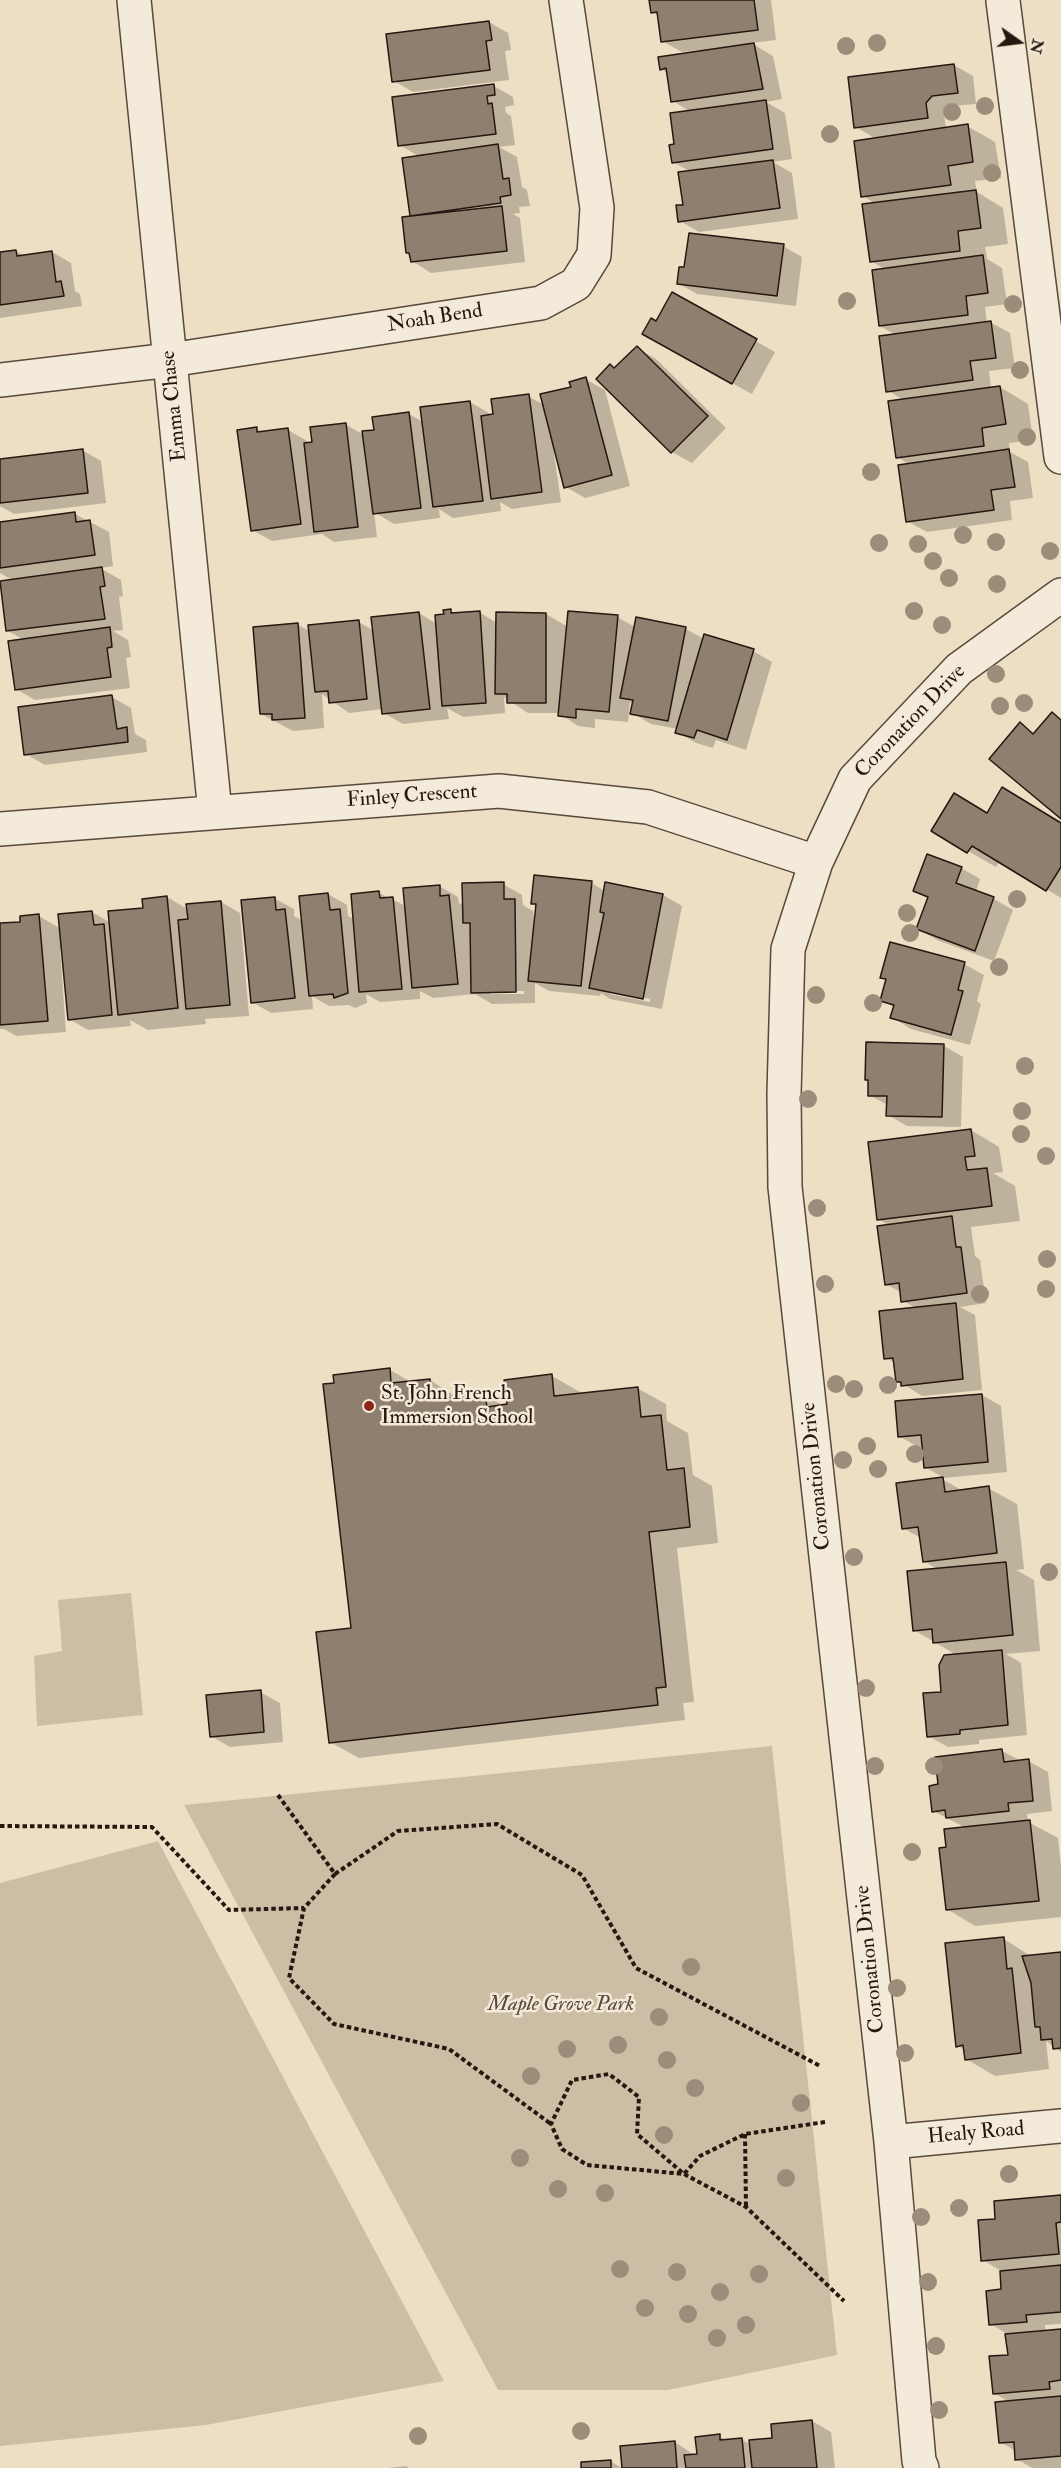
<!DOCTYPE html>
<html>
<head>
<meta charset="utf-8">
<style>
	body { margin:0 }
	#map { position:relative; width:1061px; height:2468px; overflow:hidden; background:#eddfc4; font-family:"IM FELL Double Pica",serif }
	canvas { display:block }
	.north { position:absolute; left:989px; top:12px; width:60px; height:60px; -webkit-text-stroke:4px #f3ead9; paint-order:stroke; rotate:104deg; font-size:16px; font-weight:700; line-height:24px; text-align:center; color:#281610 }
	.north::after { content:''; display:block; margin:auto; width:21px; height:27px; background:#281610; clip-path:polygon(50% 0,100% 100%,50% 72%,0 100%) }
</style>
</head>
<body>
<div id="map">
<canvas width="1061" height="2468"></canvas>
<div class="north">N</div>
</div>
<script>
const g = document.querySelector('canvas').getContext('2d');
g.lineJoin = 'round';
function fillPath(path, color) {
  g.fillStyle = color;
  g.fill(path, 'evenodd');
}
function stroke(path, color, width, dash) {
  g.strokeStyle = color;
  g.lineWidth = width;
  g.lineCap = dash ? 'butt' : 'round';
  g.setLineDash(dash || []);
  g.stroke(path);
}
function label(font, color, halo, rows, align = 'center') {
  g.font = font + ' "IM FELL Double Pica",serif';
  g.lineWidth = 5;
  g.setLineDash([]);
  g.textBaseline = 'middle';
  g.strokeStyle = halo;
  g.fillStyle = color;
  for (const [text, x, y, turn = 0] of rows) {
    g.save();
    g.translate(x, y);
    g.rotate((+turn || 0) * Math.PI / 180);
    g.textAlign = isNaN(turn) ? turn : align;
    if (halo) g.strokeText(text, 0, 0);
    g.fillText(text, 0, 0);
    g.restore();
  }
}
const green = new Path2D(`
	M131,1593L143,1715L37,1726L34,1656L62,1651L58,1600Z
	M772,1746L837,2355L668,2390H498L184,1805Z
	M158,1841L444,2381L206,2425L0,2446V1883Z`);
const shadow = new Path2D(`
	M651,0H771L776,40L751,43L773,56L782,99L766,102L785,113L792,159L773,162L792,173L798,219L699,232L680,221L691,172L673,162L676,145L691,112L673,101L668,73L661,69L700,53V50L682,52L662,41L659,16L652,12Z
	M489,22L508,33L511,50L505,51L509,80L413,92L394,81Z
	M954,65L973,76L976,104L951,106L944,114L946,129L967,126L995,142L1001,178L975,181L977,192L1003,208L1008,244L985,247L987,259L1002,268L1007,304L985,307L987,323L990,322L1010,333L1015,368L989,371L991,389L1000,387L1028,404L1033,440L1009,443L1010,452L1028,462L1033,498L1010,501L1012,520L927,532L907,521L910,465L897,457L904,400L888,391L896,335L880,326L886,270L871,261L876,204L863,196L876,139L856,127Z
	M494,86L513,97L514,105L505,107L506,113L511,116L515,145L499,147L517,157L522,187L527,190L530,206L519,207L520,213L513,214L520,218L525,262L431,273L412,261L411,254L408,252L412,218L403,160L420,157L400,145Z
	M783,246L802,257L796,306L697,294L678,283L686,269Z
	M16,251L25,256L52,252L71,263L75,291L80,294L82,306L0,318V253Z
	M673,294L775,352L752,394L663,345L657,323Z
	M637,348L656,359L726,428L692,463L672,452L598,379L616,369Z
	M585,379L605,390L630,486L585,498L566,487L555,446L553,447L561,502L512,509L500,502L501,511L453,518L439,509L440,518L394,524L374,512L377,537L334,542L322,534L272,541L252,530L256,429L263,433L288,430L307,441V444L314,443L345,424L364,435L409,414L423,422L470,402L489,413V416L528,396L544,405Z
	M82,450L101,461L106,503L14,514L0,506V460Z
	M75,514L109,532L113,566L100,568L121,580L123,596L119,597L123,630L113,631L128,640L131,657L126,658L130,688L35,700L16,689L24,640L8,631L14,581L0,573V523Z
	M451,611L457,614L479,612L497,623L546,614L568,627L617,617L635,627L637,619L686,629L704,639L753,651L772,662L746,750L716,740L713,748L696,743L677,732L678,729L651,724L632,713L634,704L630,702L628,722L595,719V728L578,726L559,713H528L504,697L505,713L463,717L447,708L449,719L403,724L384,713L383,709L349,713L322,694L324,728L293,731L261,714L298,625L311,632L359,622L374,631L419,613L437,624Z
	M112,697L131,708L135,734L146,740L147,752L45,765L26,754Z
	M988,814L1061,824V898L1000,861L996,867L968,851Z
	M961,868L980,879L976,892L994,899L1013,910L994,961L937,940L918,929L929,899L915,891Z
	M591,883L605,891L663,895L682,906L662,1009L610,999L601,993L600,996L549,991L535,983V1003L492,1004L475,994L433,998L420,991V999L380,1002L366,994L367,1003L355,1008L349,1005L329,1006L312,996L313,1009L271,1013L252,1002L274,898L294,909V916L303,921L328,894L347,905L348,916L354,919L379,893L406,906L439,886L458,897L459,903L464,905L503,884L522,895L523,905L533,911L534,920H536L537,906L533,903ZM490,991H524V994H490ZM610,991L650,999V1002L610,994Z
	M167,897L189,910L221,902L240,913L249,1016L205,1019L206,1024L148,1030L130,1020L131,1026L88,1030L69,1019L63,949H60L66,1032L16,1036L4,1029H0V925L22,923L39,916L61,929L92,912L111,923Z
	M964,964L984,975L977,1001L981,1004L970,1045L911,1029L892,1017L895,1008L881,1000L887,980L881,977Z
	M944,1046L963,1057L961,1127L907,1126L888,1115V1105L869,1095Z
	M971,1130L999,1147L1003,1172L993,1173L1015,1186L1020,1221L971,1227L975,1256L980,1260L986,1303L960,1307L975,1315L982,1390L922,1396L898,1381L896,1363L886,1358L916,1308L903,1301L902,1293L886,1284L890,1226L878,1219Z
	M390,1370L411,1382L430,1380L458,1398L485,1395L504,1406L552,1376L580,1392V1395L637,1388L666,1404L667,1421L688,1433L693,1475L712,1486L718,1543L677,1548L694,1702L683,1703L685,1720L359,1758L330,1742L353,1629L335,1384Z
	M982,1395L1001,1406L1007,1472L944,1478L925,1467L923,1446L918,1447L899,1436Z
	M942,1479L963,1491L988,1488L1017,1504L1024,1569L1016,1570L1034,1580L1040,1651L1006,1654L1021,1663L1027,1735L979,1740V1744L948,1747L928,1736L942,1693L958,1656L914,1630L939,1570L924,1561L921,1538L903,1528Z
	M260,1692L280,1703L283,1742L230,1747L211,1736Z
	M1002,1751L1021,1761H1028L1048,1772L1052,1811L1027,1814L1028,1822L1058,1838L1061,1867V1917L975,1926L947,1909L948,1848L966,1828L933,1811L940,1786Z
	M1004,1939L1032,1957L1061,1954V2052L1046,2041L1049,2069L995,2076L966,2059L965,2050L958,2046Z
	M1061,2196V2324L1045,2325V2332L1061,2330V2468H1032L1017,2459L1016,2451L1000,2442L1009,2402L994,2393L1009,2356L1007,2334L991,2324L1003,2290L1001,2271L983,2260L997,2220Z
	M812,2421L831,2432L835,2468H623L675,2442L694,2455H698L719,2436L727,2441L741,2439L751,2445L774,2439Z
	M610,2461L622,2468H583Z
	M406,2466L409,2468H388Z`);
const building = new Path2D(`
	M649,0H754L758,30L661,42L657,12L651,13Z
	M489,21L492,40L486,41L490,70L392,82L386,34Z
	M754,43L763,89L671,102L666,68L660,70L658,57Z
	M954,64L958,93L932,96L926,103L928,118L854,128L848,77Z
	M494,84L495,95L487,96L488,104L492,103L496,134L398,146L392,97Z
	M766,100L773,149L672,163L669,145L674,144L670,113Z
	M968,124L973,162L948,166L951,185L861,197L854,141Z
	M498,144L503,179L509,178L511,195L500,197L501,203L410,216L402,158Z
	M773,160L780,208L678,222L676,205H683L678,172Z
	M976,190L981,228L958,231L960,251L870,262L862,204Z
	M502,206L507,251L411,262L409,253H406L402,217Z
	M689,233L784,244L777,296L677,284L679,267H684Z
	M16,250L17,256L52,251L56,282L61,281L64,296L0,305V252Z
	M983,255L988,293L966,296L968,315L879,326L872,270Z
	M672,292L757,339L732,384L642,334L651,318L656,321Z
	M991,321L996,358L970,361L973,380L886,392L879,336Z
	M637,346L708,416L671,453L596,379L610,364L614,368Z
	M586,377L612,475L564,488L540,394L571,387L569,382Z
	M1000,386L1006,424L982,428L984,446L896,458L888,401Z
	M529,394L542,492L491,499L481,416L493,414L491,399Z
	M470,401L483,501L433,507L420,407Z
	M409,412L421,508L373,514L362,431L374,430L372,417Z
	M346,423L358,527L314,532L304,443L312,442L310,427Z
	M257,427V432L288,428L301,524L251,531L237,430Z
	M83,449L88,493L0,503V459Z
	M1009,449L1015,487L991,490L994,510L906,522L898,465Z
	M75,512L76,522L90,520L95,555L0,568V522Z
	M102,567L105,586L100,587L105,619L6,631L0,581Z
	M451,609V613L480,611L486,703L442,706L435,615L444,614L443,610Z
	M568,611L618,615L609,712L576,709V718L558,716Z
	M419,612L430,709L382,714L371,617Z
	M496,612L546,613V703H507V694H495Z
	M636,617L686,627L668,721L630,714L633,700L620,698Z
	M359,620L367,699L329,703L328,691L315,692L308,625Z
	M298,623L305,718L272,720V714H260L253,627Z
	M110,627L112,647L107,648L111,677L15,690L8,641Z
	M704,634L754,649L727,740L697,730L694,738L675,733Z
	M112,695L117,729L127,727L128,742L24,755L18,707Z
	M1052,712L1061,720V819L989,759L1020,722L1033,734Z
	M1002,787L1061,823V867L1046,891L972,846L967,853L931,831L954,793L987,813Z
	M927,854L962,867L956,883L994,897L975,951L916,929L928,897L913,891Z
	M534,875L592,881L581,986L528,981L536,904H531Z
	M504,882V899H515L516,992L471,993L470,923H463L462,883Z
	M605,882L663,894L643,999L589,988L604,913L600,912Z
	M440,885V896L449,895L458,984L412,988L403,888Z
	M379,891L380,898L393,897L402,989L359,992L351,894Z
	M328,893L330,910L340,909L348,993L334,998L333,994L309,996L299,896Z
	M167,896L178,1008L118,1015L108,911L143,908L142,899Z
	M275,897L276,910L285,909L295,998L251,1003L241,900Z
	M221,901L230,1005L186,1009L178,920L188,919L186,904Z
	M92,911L94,925L104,924L112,1015L68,1020L58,914Z
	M39,914L48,1021L0,1025V923L20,922V916Z
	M890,942L965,962L958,990L963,991L951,1035L890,1018L894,1005L880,1001L886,979L880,978Z
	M866,1042L944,1044L942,1117L886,1116L887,1096H868V1080H865Z
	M971,1129L975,1156L965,1157L967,1170L987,1168L992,1206L877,1220L868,1142Z
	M952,1216L956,1247H961L967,1293L901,1302L899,1283L885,1285L877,1226Z
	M956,1303L963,1379L901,1386V1382H896L893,1358L884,1359L879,1311Z
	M390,1368L391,1383L430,1379L432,1400L485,1394L487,1407L507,1404L504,1380L552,1374L554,1396L638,1387L641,1417L661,1415L667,1470L684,1468L690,1527L649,1532L666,1687L656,1688L658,1705L329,1743L316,1632L351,1628L323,1384L334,1383L333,1375Z
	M982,1394L988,1462L924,1468L921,1435L898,1437L895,1401Z
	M943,1477L945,1492L989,1486L997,1553L923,1562L918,1527L902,1529L896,1483Z
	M1006,1562L1013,1635L933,1643L932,1629L913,1631L907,1571Z
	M1002,1650L1008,1725L960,1730V1734L927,1737L923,1693L941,1692L939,1665L944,1655Z
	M261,1690L264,1732L210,1737L206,1695Z
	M1002,1749L1004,1762L1029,1759L1033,1801L1008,1803L1009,1811L946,1818L945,1810L932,1812L929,1786L938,1784L935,1757Z
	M1030,1820L1039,1901L946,1910L939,1848L946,1847L944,1829Z
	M1004,1937L1007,1969L1012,1968L1021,2053L965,2060L963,2045L956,2047L945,1943Z
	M1061,1952V2048L1053,2049L1052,2039L1041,2040L1040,2027H1035L1031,1983L1022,1956Z
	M1061,2195V2222L1056,2223L1059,2254L981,2261L978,2220L995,2219L994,2201Z
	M1061,2265V2312L1026,2315L1027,2322L989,2325L986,2291L1001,2289L1000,2271Z
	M1061,2329V2380L1049,2382L1050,2389L993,2394L989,2356L1008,2355L1005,2334Z
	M1061,2396V2456L1015,2460L1014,2442L999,2443L995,2402Z
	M812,2420L817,2468H752L749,2440L772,2438L771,2424Z
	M720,2434V2440L742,2438L745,2468H686L684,2455L697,2454L695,2437Z
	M675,2441L677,2468H622L620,2446Z
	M611,2460V2468H581V2462Z`);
const path = new Path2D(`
	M278,1795L335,1874L304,1908L289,1978L334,2024L449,2049L551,2124
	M0,1826L152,1827L229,1910L304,1908
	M335,1874L398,1831L497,1824L582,1875L636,1968L820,2066
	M825,2122L745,2134L700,2156L684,2174L637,2134L639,2097L609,2074L572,2080L551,2124L562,2149L587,2165L684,2174L746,2207L844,2301
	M745,2134L746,2207`);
const minor = new Path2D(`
	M134,0L215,812
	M1003,1L1061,457
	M0,380L170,360L541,303L576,284L594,255L597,208L566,0
	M0,829L499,791L648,807L816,862
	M891,2142L1061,2126
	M922,2468L919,2461L891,2142L785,1187L784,1094L788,949L816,862L855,779L959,669L1061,595`);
const trees = [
	[877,43],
	[846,46],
	[985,106],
	[952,112],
	[830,134],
	[992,173],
	[847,301],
	[1013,304],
	[1020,370],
	[1027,437],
	[871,472],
	[963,535],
	[996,542],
	[879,543],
	[918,544],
	[1050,551],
	[933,561],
	[949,578],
	[997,584],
	[914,611],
	[942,625],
	[996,674],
	[1024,703],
	[1000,706],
	[1017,899],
	[907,913],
	[910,933],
	[999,967],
	[816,995],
	[873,1003],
	[1025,1066],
	[808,1099],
	[1022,1111],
	[1021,1134],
	[1046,1156],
	[817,1208],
	[1047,1259],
	[825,1284],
	[1046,1289],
	[980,1294],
	[836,1384],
	[888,1385],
	[854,1389],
	[867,1446],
	[915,1454],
	[843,1460],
	[878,1469],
	[854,1557],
	[1049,1572],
	[866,1688],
	[875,1766],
	[934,1766],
	[912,1852],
	[691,1967],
	[897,1988],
	[659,2017],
	[618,2045],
	[567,2049],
	[905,2053],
	[667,2060],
	[531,2076],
	[695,2088],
	[801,2103],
	[664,2135],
	[520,2158],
	[1009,2174],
	[786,2178],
	[558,2189],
	[605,2193],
	[959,2208],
	[921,2217],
	[620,2269],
	[677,2272],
	[759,2274],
	[928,2282],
	[720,2292],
	[645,2308],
	[688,2314],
	[746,2325],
	[717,2338],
	[936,2346],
	[939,2410],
	[581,2431],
	[418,2436]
];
const markers = [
	[369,1406,6,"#8f2418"]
];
const streetNames = [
	["Noah Bend",435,319,-9],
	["Emma Chase",175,406,-96],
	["Coronation Drive",911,722,-46],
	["Finley Crescent",412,797,-4],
	["Coronation Drive",817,1476,-96],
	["Coronation Drive",871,1959,-96],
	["Healy Road",976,2134,-5]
];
const poiNames = [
	["St. John French",381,1394],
	["Immersion School",381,1418]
];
const parkNames = [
	["Maple Grove Park",561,2005]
];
fillPath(green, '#ccbda5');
fillPath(shadow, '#0003');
fillPath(building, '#8e7f6e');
stroke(building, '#281610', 1.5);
stroke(minor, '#59483d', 36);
stroke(path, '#281610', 4, [4.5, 3]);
stroke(minor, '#f3ead9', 33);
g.fillStyle = '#9c8c7a';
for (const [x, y] of trees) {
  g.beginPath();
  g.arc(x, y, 9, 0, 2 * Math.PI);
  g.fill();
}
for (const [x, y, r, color] of markers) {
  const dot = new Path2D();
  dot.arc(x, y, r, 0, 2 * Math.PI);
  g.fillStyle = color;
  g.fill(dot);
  stroke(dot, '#f3ead9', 2);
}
label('21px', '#281610', '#f3ead9', streetNames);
label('21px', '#281610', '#f3ead9', poiNames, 'left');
label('italic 21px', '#59483d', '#f3ead9', parkNames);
</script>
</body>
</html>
